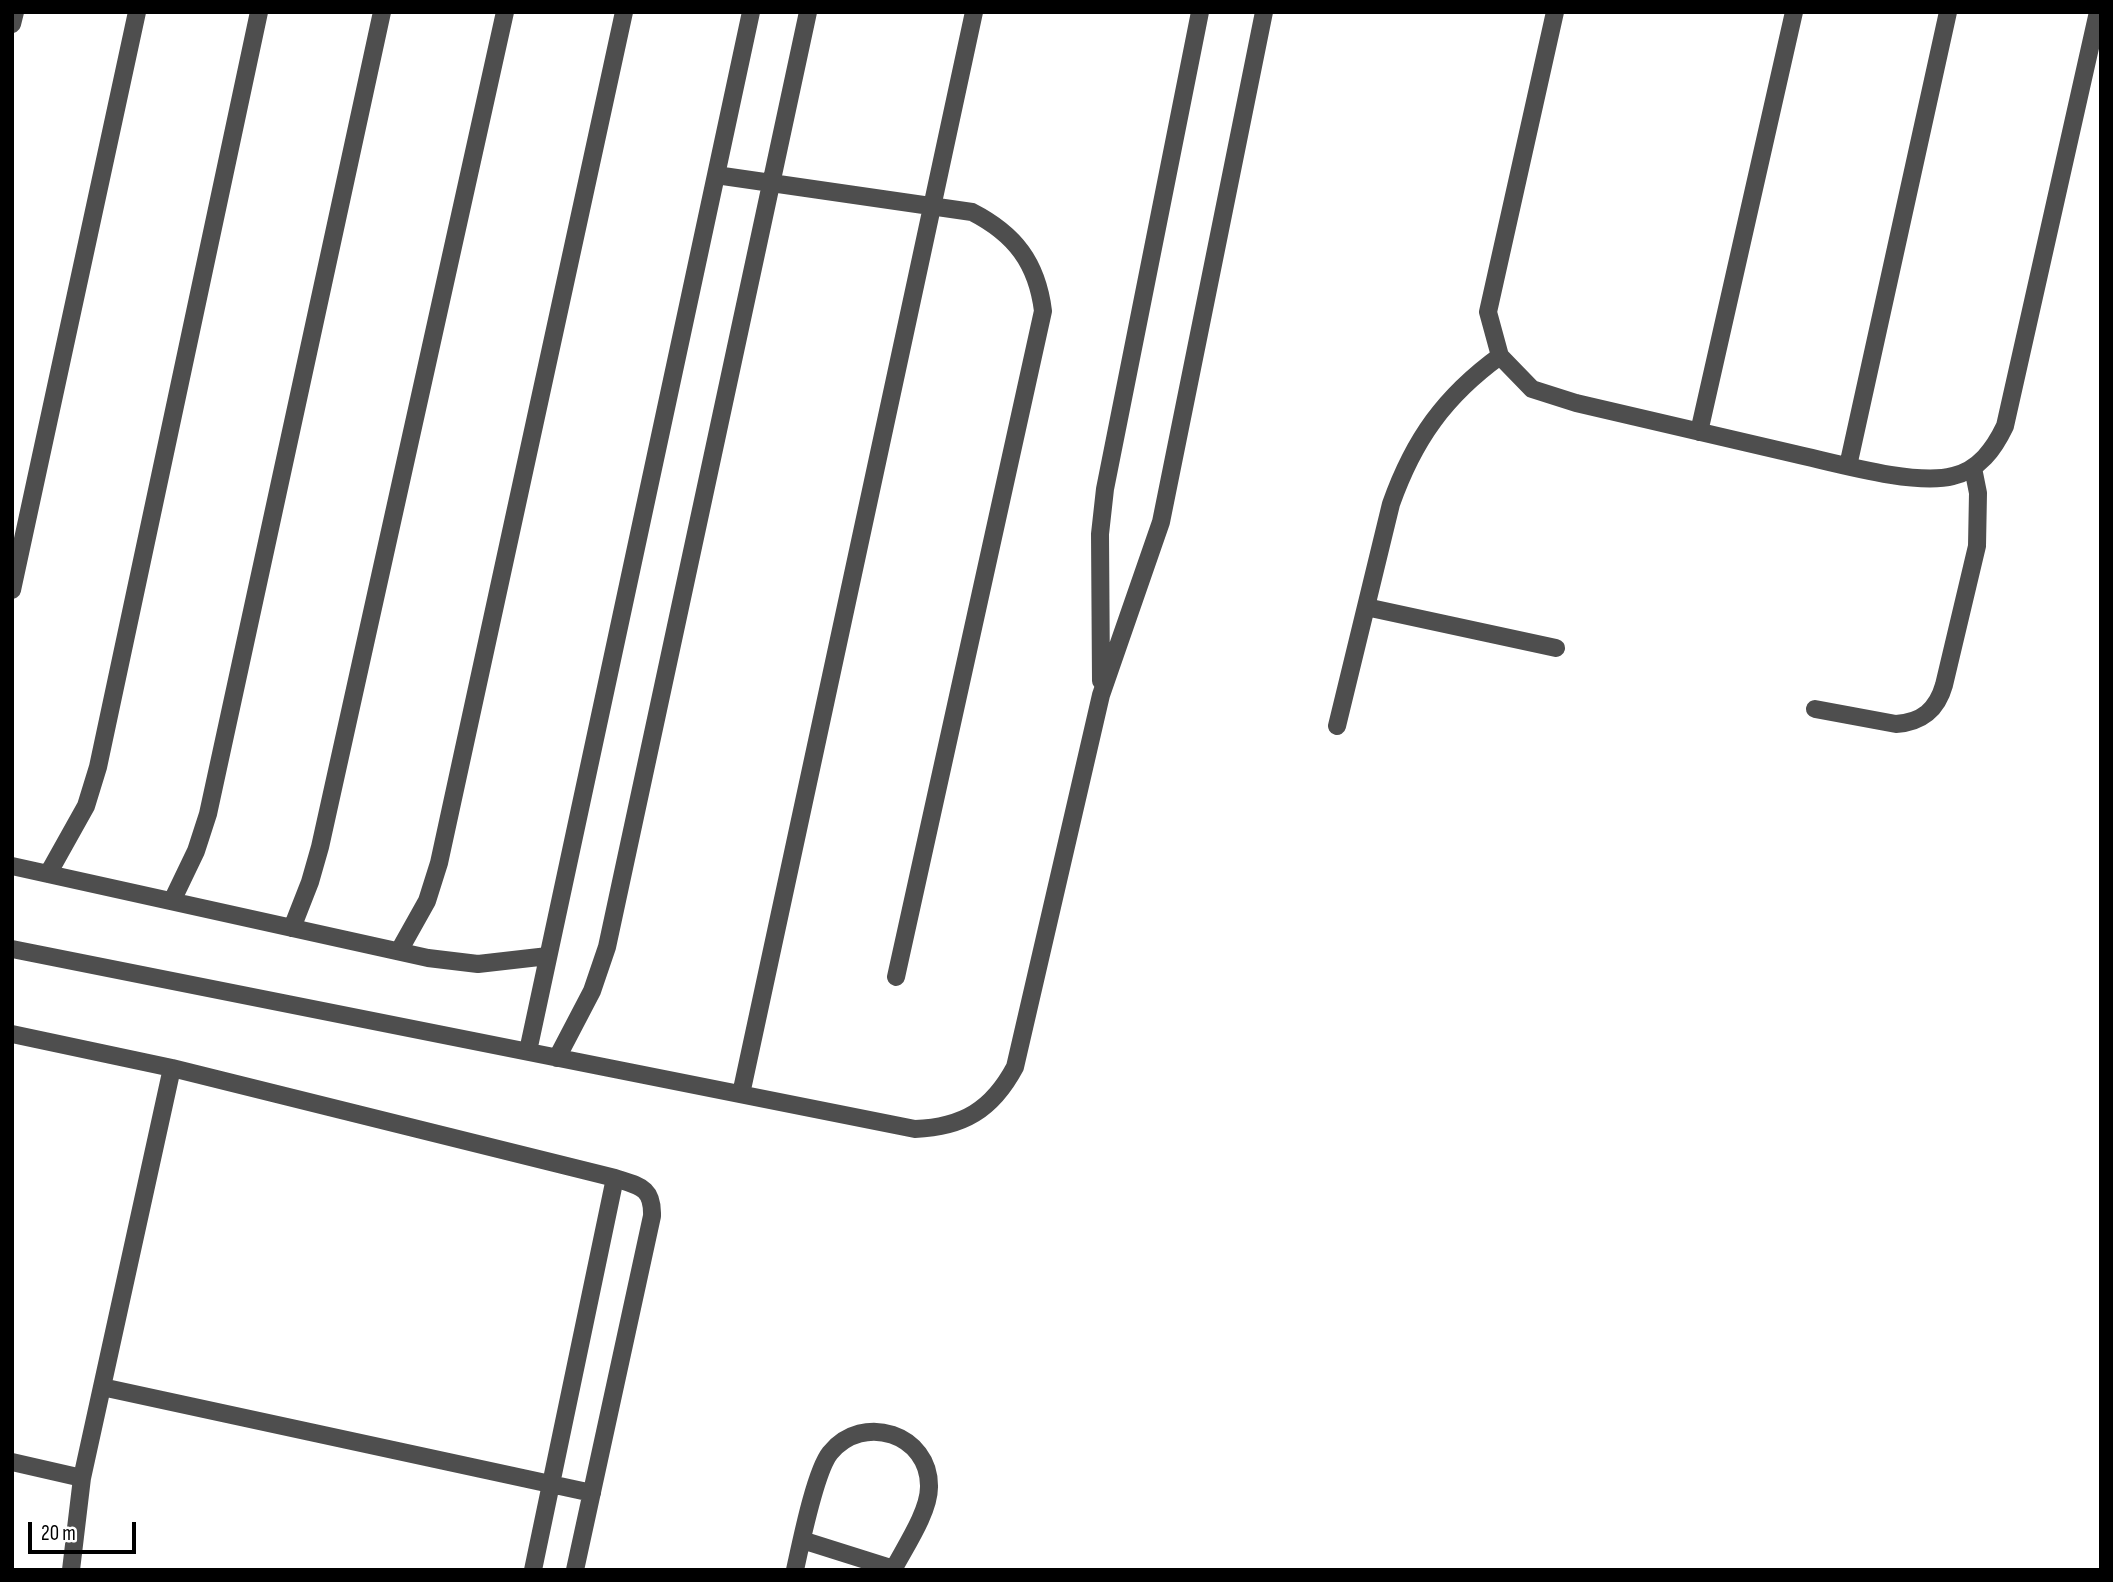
<!DOCTYPE html>
<html>
<head>
<meta charset="utf-8">
<style>
	body { margin:0 }
	#map { position:relative; width:2113px; height:1582px; overflow:hidden; background:#fff; font-family:"Sofia Sans Condensed",sans-serif }
	canvas { display:block }
	.frame { position:absolute; inset:0; border:14px solid #000; pointer-events:none }
	.scale { position:absolute; left:28px; top:1522px; width:108px; height:32px; box-sizing:border-box; border:4px solid #000; border-top:0; padding-left:9px; font-size:21px; line-height:24px; white-space:nowrap; color:#000; -webkit-text-stroke:5px #fff; paint-order:stroke }
</style>
</head>
<body>
<div id="map">
<canvas width="2113" height="1582"></canvas>
<div class="frame"></div>
<div class="scale">20 m</div>
</div>
<script>
const g = document.querySelector('canvas').getContext('2d');
g.lineJoin = 'round';
function stroke(path, color, width, dash) {
  g.strokeStyle = color;
  g.lineWidth = width;
  g.lineCap = dash ? 'butt' : 'round';
  g.setLineDash(dash || []);
  g.stroke(path);
}
const minor = new Path2D(`
	M1555,12L1488,312L1500,356L1532,389L1576,403C1649,420 1722,437 1795,454C1836,463 1915,486 1953,476C1979,470 1994,449 2005,426L2098,12
	M12,24L15,12
	M716,175L972,212C1015,234 1037,263 1043,311L896,977
	M1699,432L1794,12
	M1848,466L1948,12
	M12,590L137,12
	M1366,607L1556,648
	M1101,681L1100,534L1105,489L1200,12
	M1815,709L1896,724C1922,722 1937,710 1944,685L1977,546L1978,493L1973,468
	M1337,726L1391,504C1414,439 1445,396 1500,356
	M12,866L428,958L478,964L548,956
	M48,874L86,806L98,767L259,12
	M172,901L196,851L208,814L382,12
	M292,928L310,882L320,847L505,12
	M12,949L915,1129C963,1127 992,1110 1015,1067L1101,695L1161,522L1264,12
	M399,951L427,901L439,863L624,12
	M12,1034L172,1068L615,1178C639,1186 653,1187 652,1216L575,1570
	M528,1051L751,12
	M557,1058L592,991L607,947L808,12
	M741,1094L974,12
	M102,1387L592,1493
	M12,1462L82,1478
	M802,1540L894,1569
	M71,1570L82,1478L172,1068
	M533,1570L615,1178
	M795,1570C801,1543 815,1472 830,1453C863,1412 930,1434 929,1487C929,1512 905,1547 893,1570`);
stroke(minor, '#4e4e4e', 18);
</script>
</body>
</html>
